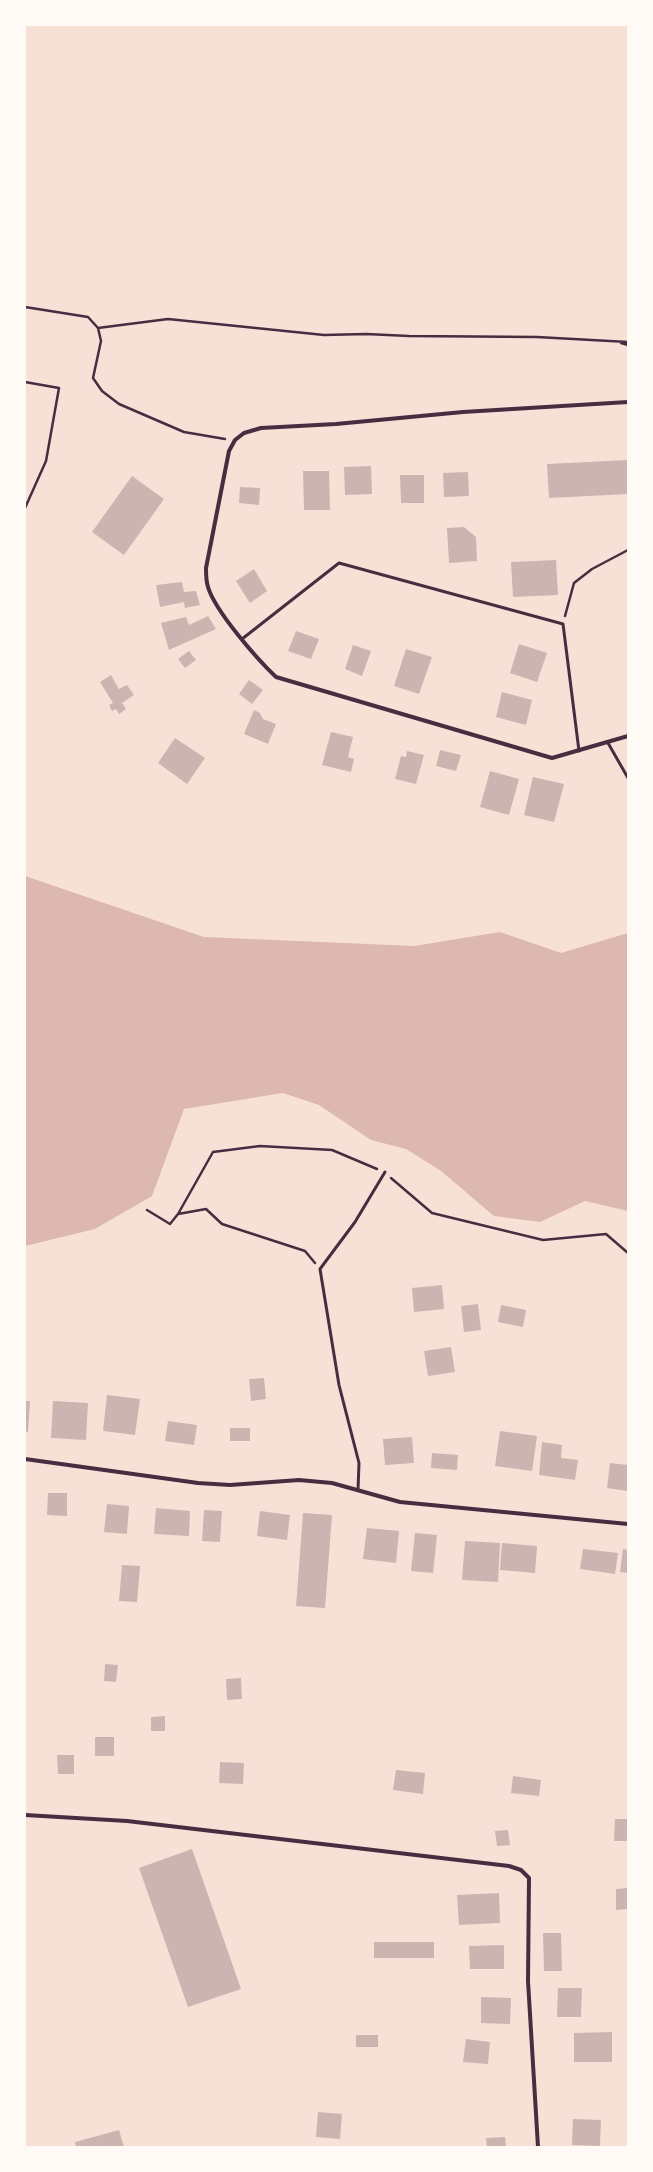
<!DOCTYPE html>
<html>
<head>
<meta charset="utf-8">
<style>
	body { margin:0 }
	#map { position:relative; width:653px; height:2172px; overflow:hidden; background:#f7e1d7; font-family:"DM Sans",sans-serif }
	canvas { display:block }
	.frame { position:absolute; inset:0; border:26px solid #fffaf5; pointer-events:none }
</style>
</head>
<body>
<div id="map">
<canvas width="653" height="2172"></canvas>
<div class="frame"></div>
</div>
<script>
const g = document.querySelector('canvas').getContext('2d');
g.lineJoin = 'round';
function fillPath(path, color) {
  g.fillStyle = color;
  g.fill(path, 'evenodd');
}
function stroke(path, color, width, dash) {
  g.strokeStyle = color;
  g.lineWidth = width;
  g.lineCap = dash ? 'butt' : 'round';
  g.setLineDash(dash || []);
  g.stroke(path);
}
const water = new Path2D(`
	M25,876L204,937L414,946L500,932L561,953L628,933V1211L585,1201L540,1222L494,1216L441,1171L406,1149L371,1140L319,1105L283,1093L184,1109L152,1196L95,1229L25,1246Z`);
const building = new Path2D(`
	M628,460V494L549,498L547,464Z
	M371,466L372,494L345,495L344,467Z
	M303,471H329L330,510H304Z
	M468,472L469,496L444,497L443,473Z
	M400,475H424V503H401Z
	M132,476L164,499L124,555L92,532Z
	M240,487L260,488L259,505L239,503Z
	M464,527L476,537L477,561L449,563L447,528Z
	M556,560L558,595L513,597L511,562Z
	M254,569L267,591L250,603L236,581Z
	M182,582L184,592L196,591L200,605L185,608L184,602L160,607L156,585Z
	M208,616L216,629L169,650L161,623L186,617L189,625Z
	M296,631L319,639L311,659L288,651Z
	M519,644L547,653L537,682L510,673Z
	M353,645L371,651L362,676L345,669Z
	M406,649L432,657L419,694L394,686Z
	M189,651L196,660L185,668L178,659Z
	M111,675L119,689L127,685L134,695L122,703L126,709L119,714L116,709L112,711L109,705L113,703L100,682Z
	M249,680L263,690L252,704L239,694Z
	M502,692L532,700L526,725L496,717Z
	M254,710L260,713L263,719L276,724L268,744L244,734Z
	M331,732L353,737L348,757L354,759L351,772L322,765Z
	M175,738L205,758L187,784L158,763Z
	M440,750L461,755L456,771L436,766Z
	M407,751L424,755L416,784L395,779L401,756L406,757Z
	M490,771L519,779L509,815L480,807Z
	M533,777L564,784L554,822L524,815Z
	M442,1285L444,1309L414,1312L412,1288Z
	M478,1304L481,1330L464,1332L461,1306Z
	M501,1305L526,1310L523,1327L498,1322Z
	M451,1347L455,1372L428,1376L424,1351Z
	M264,1378L266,1399L251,1401L249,1379Z
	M107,1395L140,1399L135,1435L103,1431Z
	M25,1401H30L28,1432H25Z
	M53,1401L88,1403L86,1440L51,1438Z
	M168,1421L197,1425L194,1445L165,1441Z
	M230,1428H250V1441H230Z
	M500,1431L537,1436L532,1471L495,1466Z
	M412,1437L414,1463L385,1465L383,1439Z
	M542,1442L562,1445L561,1458L578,1460L575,1480L539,1475Z
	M432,1453L458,1455L457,1470L431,1468Z
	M610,1463L628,1465V1491L607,1488Z
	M48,1493H67V1516L47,1515Z
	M107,1504L129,1506L127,1534L104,1532Z
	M156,1508L190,1511L189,1536L154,1534Z
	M204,1510L222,1511L220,1542L202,1541Z
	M260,1511L290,1515L287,1540L257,1536Z
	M303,1513L332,1515L325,1608L296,1606Z
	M367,1528L399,1531L396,1563L363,1559Z
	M415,1533L437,1535L433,1573L411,1571Z
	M465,1541L500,1543L498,1582L462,1580Z
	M502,1543L537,1546L535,1573L500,1570Z
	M583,1549L618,1553L615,1574L580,1569Z
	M623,1549L628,1550V1573L620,1572Z
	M122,1565L140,1566L137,1602L119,1601Z
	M105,1664L118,1665L116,1682L104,1681Z
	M241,1678L242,1699L227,1700L226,1679Z
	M165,1716V1731H151V1717Z
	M95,1737H114V1756H95Z
	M57,1755H74V1774H58Z
	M220,1762L244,1763L243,1784L219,1783Z
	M396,1770L425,1773L423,1794L393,1790Z
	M513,1776L541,1780L539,1796L511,1793Z
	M615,1819H628V1841H614Z
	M508,1830L510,1845L497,1846L495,1831Z
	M192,1849L241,1989L188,2007L139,1868Z
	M628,1888V1909L616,1910V1889Z
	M499,1893L500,1923L459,1925L457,1895Z
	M543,1933H561L562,1971H544Z
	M374,1942H434V1958H374Z
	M504,1945V1969H470L469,1946Z
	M558,1988H582L581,2017H557Z
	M481,1997L511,1998L510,2024L481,2023Z
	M612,2032V2062H574V2033Z
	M356,2035H378V2047H356Z
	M466,2039L490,2042L488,2064L463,2062Z
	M318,2112L342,2114L340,2139L316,2137Z
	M573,2119L601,2120L600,2146L572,2145Z
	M119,2130L124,2147H76L75,2142Z
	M505,2137L506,2147H487L486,2138Z`);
const path = new Path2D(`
	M25,307L88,317L98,328L101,341L93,378L102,391L119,404L184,432L225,439
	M98,328L168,319L324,335L366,334L409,336L537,337L628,342
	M621,343L628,345
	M25,382L59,388L46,461L25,508
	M565,616L574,583L592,569L628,550
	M391,1178L432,1213L543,1240L606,1234L628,1253
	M147,1210L170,1224L178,1214L206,1209L222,1224L305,1251L315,1263
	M178,1214L213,1152L260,1146L332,1150L377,1169`);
const service = new Path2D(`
	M242,639L339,563L563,624L579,751
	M608,743L628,778
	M358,1490L359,1463L339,1385L320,1269L355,1222L385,1172`);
const minor = new Path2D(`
	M628,402L463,412L336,424L261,428L244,433L235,440L229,451L206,568C206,574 206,581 208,587C215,611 257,659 276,677L552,758L628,736
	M25,1459L198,1483L230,1485L299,1480L332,1483L400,1502L628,1524
	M25,1815L127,1821L509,1866L521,1870L529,1878L528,1981L538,2147`);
fillPath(water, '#dcb8b0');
fillPath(building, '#ccb4b1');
stroke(path, '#4a2c40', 2.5);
stroke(service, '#4a2c40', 3);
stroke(minor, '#4a2c40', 4);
</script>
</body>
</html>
